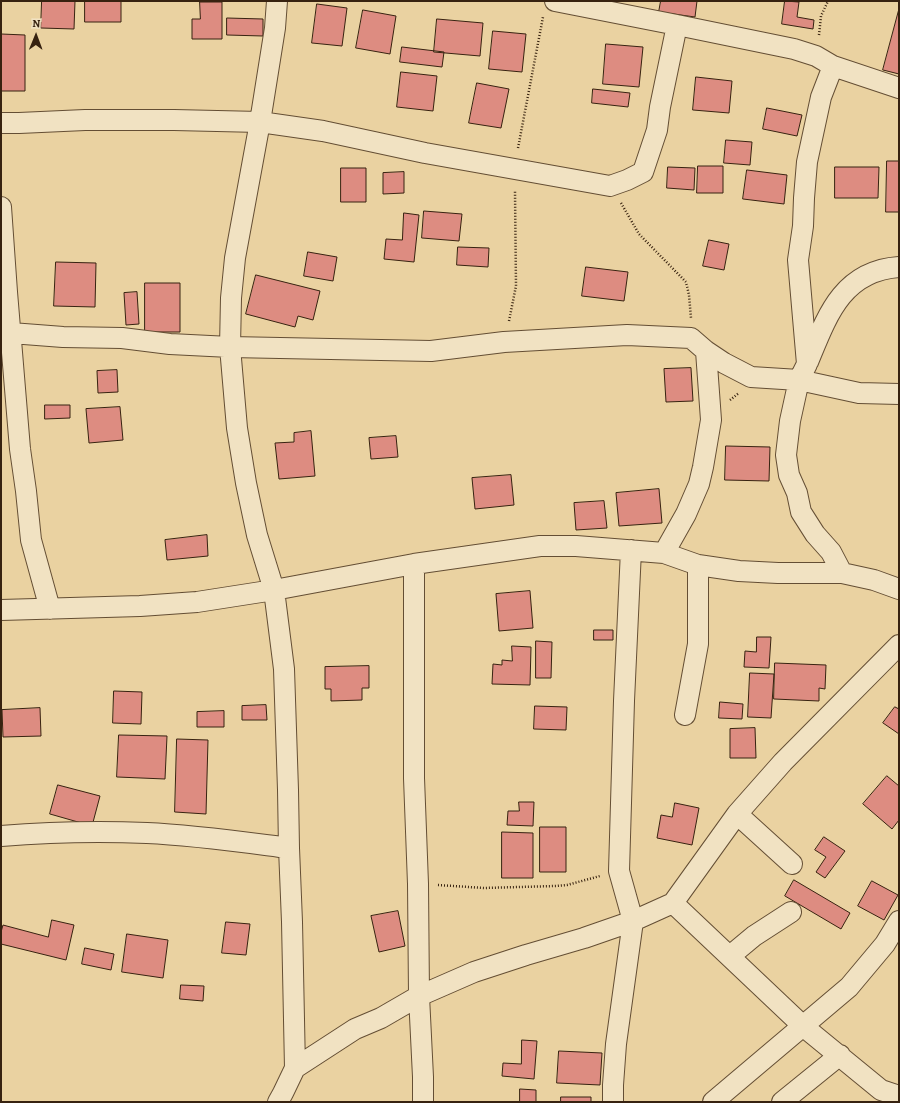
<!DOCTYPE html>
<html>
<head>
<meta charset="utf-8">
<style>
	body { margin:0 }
	#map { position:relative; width:900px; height:1103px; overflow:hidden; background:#ead2a1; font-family:Alegreya,serif }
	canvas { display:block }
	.frame { position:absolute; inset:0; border:2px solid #372210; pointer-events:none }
	.north { position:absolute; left:16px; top:16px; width:40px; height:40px; -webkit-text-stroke:3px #f1e2c2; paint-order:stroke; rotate:1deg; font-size:11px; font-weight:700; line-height:16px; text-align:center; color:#372210 }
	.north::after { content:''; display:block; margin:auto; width:14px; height:18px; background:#372210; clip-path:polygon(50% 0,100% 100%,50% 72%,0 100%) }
</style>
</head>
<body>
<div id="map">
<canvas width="900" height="1103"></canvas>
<div class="frame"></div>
<div class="north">N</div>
</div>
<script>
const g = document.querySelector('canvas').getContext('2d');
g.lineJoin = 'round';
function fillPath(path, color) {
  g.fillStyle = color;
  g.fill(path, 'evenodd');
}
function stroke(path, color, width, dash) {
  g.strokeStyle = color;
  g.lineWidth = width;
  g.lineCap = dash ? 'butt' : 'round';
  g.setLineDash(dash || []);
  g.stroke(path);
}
const building = new Path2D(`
	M42,1H75L74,29L41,28Z
	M85,1H121V22H85Z
	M661,1H697L695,17L659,12Z
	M785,1L799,2L797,17L814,20L813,29L782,24Z
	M200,2H222V39H192V19H200Z
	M317,4L347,8L342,46L312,43Z
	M899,9V74L883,70Z
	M363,10L396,16L390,54L356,48Z
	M227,18L263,19V36L227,35Z
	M437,19L483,23L480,56L434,52Z
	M493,31L526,34L522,72L489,69Z
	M1,34L25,35V91H1Z
	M606,44L643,47L639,87L603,84Z
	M402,47L444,52L442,67L400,62Z
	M401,72L437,76L433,111L397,107Z
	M696,77L732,81L729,113L693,110Z
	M477,83L509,89L501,128L469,123Z
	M593,89L630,93L628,107L592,103Z
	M767,108L802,115L797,136L763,129Z
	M726,140L752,142L750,165L724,163Z
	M887,161H899V212H886Z
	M698,166H723V193H697Z
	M668,167L695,168L694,190L667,188Z
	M835,167H879L878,198H835Z
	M341,168H366V202H341Z
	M747,170L787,175L784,204L743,199Z
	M404,172V193L383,194V173Z
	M424,211L462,214L459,241L422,238Z
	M404,213L419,215L414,262L384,259L386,239L402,240Z
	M709,240L729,244L724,270L703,266Z
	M458,247L489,248L488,267L457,265Z
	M308,252L337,257L333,281L304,276Z
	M56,262L96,263L95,307L54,306Z
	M586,267L628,272L624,301L582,296Z
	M256,275L320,291L313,320L298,316L295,327L246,314Z
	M145,283H180V332H145Z
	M137,292L139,324L126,325L124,293Z
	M691,368L693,401L666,402L664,369Z
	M117,370L118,392L98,393L97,371Z
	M45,405H70V418L45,419Z
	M120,407L123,440L89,443L86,409Z
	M311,431L315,476L279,479L275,443L294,442V433Z
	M396,436L398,457L371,459L369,438Z
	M726,446L770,447L769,481L725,480Z
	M511,475L514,505L475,509L472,478Z
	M659,489L662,523L619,526L616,493Z
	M604,501L607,528L576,530L574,503Z
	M207,535L208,556L167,560L165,540Z
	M530,591L533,628L499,631L496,594Z
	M594,630H613V640H594Z
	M757,637H771L769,668L744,667L745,651L756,652Z
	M536,641L552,642L551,678H536Z
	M512,646L531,647L530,685L492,684L493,664L502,665V660L512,661Z
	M775,663L826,665L825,689L819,688V701L774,699Z
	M369,666V688H362V700L331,701V689H325V667Z
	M750,673L774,674L771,718L748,717Z
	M114,691L142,692L141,724L113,723Z
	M720,702L743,704L742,719L719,718Z
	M266,705L267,720H242V706Z
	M535,706L567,707L566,730L534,729Z
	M895,707L899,709V734L883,723Z
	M40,708L41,736L3,737L2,710Z
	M224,711V727H197V712Z
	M755,728L756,758H730V729Z
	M119,735L167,736L165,779L117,777Z
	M177,739L208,740L206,814L175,812Z
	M887,776L899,786V820L892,829L863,804Z
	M58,785L100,796L92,826L50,814Z
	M519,802H534L533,826L507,825L508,811H519Z
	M675,803L699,808L692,845L657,838L661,815L672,817Z
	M540,827H566V872H540Z
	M502,832L533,833V878H502Z
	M824,837L845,851L825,878L816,872L826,857L815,850Z
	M794,880L850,913L841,929L785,896Z
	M872,881L898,895L884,920L858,906Z
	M398,911L405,946L379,952L371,916Z
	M52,920L74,925L66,960L1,944V932L3,925L48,937Z
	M226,922L250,924L246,955L222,953Z
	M127,934L168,940L163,978L122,972Z
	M85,948L114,954L111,970L82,964Z
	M181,985L204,986L203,1001L180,999Z
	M522,1040L537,1041L534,1079L502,1076L503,1063L521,1064Z
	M559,1051L602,1053L600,1085L557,1083Z
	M520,1089L536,1090V1102H520Z
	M561,1097H591V1102H561Z`);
const path = new Path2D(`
	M819,35L821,16L828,1
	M518,148L543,17
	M621,203L639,234L686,282L689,295L691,318
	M509,321L516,286L515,191
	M730,400L739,393
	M438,885L484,888L556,886L567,885L600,876`);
const street = new Path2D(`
	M277,1L275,28L260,122L235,258L231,298L230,347L237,428L246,483L257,535L274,590L284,669L288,790L289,848L292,922L295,1068
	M555,1L677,25L794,49L816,56L833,66L899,88
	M833,66L821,97L807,162L804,198L803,226L798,260L807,364L799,380L790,421L786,455L789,475L797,493L801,512L815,534L831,552L842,573
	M1,123H19L85,120H174L260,122L323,131L425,153L610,186L627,180L643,172L657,130L660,107L677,25
	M1,207L7,292L20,449L26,491L31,540L50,609
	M11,333L63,337L122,338L170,344L230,347L431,351L504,342L627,335L691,338L706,351L724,363L751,377L799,380L859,393L899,394
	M808,362C827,316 842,271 899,267
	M664,553L686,514L699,484L703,467L711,420L706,351
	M414,564V778L418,884L419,996L423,1077V1102
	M1,610L140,606L197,602L274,590L414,564L540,546H576L664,553L698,565L739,571L778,573H842L874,580L899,589
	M685,715L698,644V565
	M737,814L792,864
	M1,836C50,832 98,831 147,833C194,835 242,842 289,848
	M673,903L804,1027L881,1090L899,1096
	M730,956L754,936L791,912
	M278,1102L283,1093L295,1068L355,1029L381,1018L419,996L474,972L526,955L584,938L633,921L673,903L737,814L783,762L899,645
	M613,1102V1085L616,1044L633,921L619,871L624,701L631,550
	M713,1102L849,987L885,944L899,921
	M782,1102L840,1055`);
fillPath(building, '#dd8c81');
stroke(building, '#372210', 1);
stroke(street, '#644e34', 22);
stroke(path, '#372210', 2.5, [1, 2]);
stroke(street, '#f1e2c2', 20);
</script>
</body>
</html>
